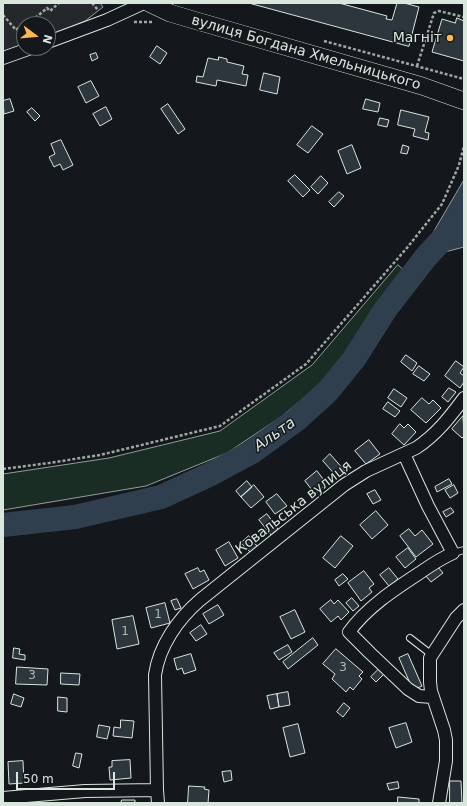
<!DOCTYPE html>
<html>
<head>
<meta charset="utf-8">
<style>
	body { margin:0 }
	#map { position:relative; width:467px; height:806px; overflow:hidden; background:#14181c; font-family:"DejaVu Sans",sans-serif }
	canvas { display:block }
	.frame { position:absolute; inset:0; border:4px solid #d8e6dc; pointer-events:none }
	.north { position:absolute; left:16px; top:16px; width:40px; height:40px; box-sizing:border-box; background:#14181c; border:1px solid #626a69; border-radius:50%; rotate:106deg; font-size:11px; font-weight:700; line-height:16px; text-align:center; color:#d8e6dc }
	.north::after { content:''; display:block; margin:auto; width:14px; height:18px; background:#ffb74d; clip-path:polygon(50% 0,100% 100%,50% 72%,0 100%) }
	.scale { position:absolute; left:16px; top:772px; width:99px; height:18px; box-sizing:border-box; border:2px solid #d8e6dc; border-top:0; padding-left:5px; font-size:12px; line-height:14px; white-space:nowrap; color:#d8e6dc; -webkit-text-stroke:3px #14181c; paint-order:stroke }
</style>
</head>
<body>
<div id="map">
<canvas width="467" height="806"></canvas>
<div class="frame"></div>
<div class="north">N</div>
<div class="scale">50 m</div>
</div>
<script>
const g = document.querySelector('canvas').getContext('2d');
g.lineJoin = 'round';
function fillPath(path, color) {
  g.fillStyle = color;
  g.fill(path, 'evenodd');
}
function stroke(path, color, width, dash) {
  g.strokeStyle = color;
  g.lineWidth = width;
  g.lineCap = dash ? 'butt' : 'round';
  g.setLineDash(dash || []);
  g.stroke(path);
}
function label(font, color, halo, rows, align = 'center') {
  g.font = font + ' "DejaVu Sans",sans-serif';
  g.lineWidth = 3;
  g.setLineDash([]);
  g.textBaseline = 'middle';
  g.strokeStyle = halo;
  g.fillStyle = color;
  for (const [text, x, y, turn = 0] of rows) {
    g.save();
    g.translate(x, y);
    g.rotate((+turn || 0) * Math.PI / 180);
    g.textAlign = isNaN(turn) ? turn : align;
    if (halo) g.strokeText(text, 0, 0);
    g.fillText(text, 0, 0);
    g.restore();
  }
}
const green = new Path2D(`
	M398,265L406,272L377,308L330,376L281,417L227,453L146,486L3,510V474L109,458L220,431L312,365Z`);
const parking = new Path2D(`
	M3,3H100L103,7L85,21L48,36V24H24V45L3,53Z`);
const water = new Path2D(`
	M464,180V247L426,257L430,238Z`);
const river = new Path2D(`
	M3,525L75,517L161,497L211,474L252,452L296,420L328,391L354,359L385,310L426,257L464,216`);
const building = new Path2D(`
	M249,3H339L387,16L386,19L392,20L397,3H404L419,7L409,46Z
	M457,18L464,21V61L432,52L442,19L455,23Z
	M157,46L167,53L160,64L150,57Z
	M96,53L98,58L92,61L90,55Z
	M219,57L227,59V62L244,66L242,74L248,75L246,86L217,80L216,86L196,82L197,76L203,77L208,58L218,60Z
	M264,73L280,77L277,94L260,90Z
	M91,81L99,96L86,103L78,87Z
	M10,99L14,111L4,114L3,101Z
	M366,99L380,103L378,112L363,109Z
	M168,104L185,129L178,134L161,109Z
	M106,107L112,119L100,126L93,114Z
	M32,108L40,116L35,121L27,112Z
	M401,110L429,117L425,132L429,133L428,140L413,136L415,129L398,125Z
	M380,118L389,120L387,127L378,125Z
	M312,126L323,134L308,153L297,145Z
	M61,140L73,165L63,170L60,164L54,167L49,157L55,154L51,144Z
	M352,145L361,168L347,174L338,151Z
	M403,145L409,147L407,154L401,153Z
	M295,175L310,190L303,197L288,181Z
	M321,176L328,183L318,194L311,187Z
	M339,192L344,196L334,207L329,202Z
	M406,355L417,363L412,371L401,362Z
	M456,361L464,367L460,373L464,376V382L460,388L445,376Z
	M419,366L430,374L424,381L413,374Z
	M449,388L456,392L448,402L442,397Z
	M394,389L407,398L401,407L388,398Z
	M422,398L429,404L433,400L441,408L426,423L411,410Z
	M388,402L400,411L395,417L383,409Z
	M463,416L464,436L462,438L452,429Z
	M400,424L404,428L408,424L416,432L404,445L392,434Z
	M369,440L380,454L366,464L355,451Z
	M330,454L345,471L337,477L323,461Z
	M317,471L327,484L315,494L305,481Z
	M449,479L452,484L437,492L435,487Z
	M247,481L252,487L241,497L236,491Z
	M254,485L264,497L251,508L241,497Z
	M454,485L458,493L450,498L445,490Z
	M375,490L381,500L373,504L367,494Z
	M277,494L287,506L275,514L266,502Z
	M451,508L454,512L446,517L443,512Z
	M376,511L388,525L372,539L360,525Z
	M267,514L278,529L271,535L259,520Z
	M409,529L415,536L422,530L433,544L416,557L400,536Z
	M249,536L257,546L250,552L241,543Z
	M341,536L353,546L335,568L323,558Z
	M229,542L238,558L225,566L216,550Z
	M408,548L416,559L405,568L396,557Z
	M438,567L443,573L431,582L426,576Z
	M198,568L200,572L204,570L209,580L193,589L185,574Z
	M389,568L398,579L389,586L380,575Z
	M364,571L374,584L369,588L372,592L361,601L348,583Z
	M343,574L348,579L339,586L335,580Z
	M352,598L359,606L353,611L346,603Z
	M177,599L181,608L175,610L171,601Z
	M331,600L334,604L338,600L349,612L341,620L338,616L331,622L320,609Z
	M165,603L170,623L151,628L146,608Z
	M218,605L224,615L209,624L203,614Z
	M295,610L305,632L291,639L280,617Z
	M133,616L139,644L117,649L112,620Z
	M201,625L207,634L196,641L190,633Z
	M313,638L318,645L288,669L283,662Z
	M288,645L292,652L279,660L274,653Z
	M14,648L20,649L19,654L25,655V660L13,658Z
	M336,649L363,672L359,676L362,679L353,690L350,687L346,692L332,679L335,674L323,664Z
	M191,654L196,670L184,674L182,668L177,670L174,659Z
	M408,654L422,686L413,690L399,658Z
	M17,667L48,669L47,685L16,684Z
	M379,669L384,674L376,682L371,677Z
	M61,673L80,674L79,685L61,684Z
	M288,692L290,705L279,707L277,694Z
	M14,694L24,698L21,707L11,704Z
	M277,694L279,707L270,709L267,696Z
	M58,697L67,698V712L58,711Z
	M344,703L350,708L343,717L337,712Z
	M121,720L134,721L132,738L113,736L114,727L120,728Z
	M406,723L412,742L396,748L389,728Z
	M298,724L305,753L290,757L283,728Z
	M99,725L110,727L107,739L97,737Z
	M76,753L82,754L79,768L73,766Z
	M130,760L131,778L110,780L109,767H112V761Z
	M23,761L24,783L9,784L8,762Z
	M231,771L232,780L224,782L222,772Z
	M450,781H461L462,803H450Z
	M398,782L399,788L389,790L387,784Z
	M189,786L205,787L204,789L209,790L208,803H188Z
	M398,797L419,799V803H398Z
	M122,800H135V803H121Z`);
const path = new Path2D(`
	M92,3L98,10
	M3,15L16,30L31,18L33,20L47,8L50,11L59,3
	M134,22H153
	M324,41L464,79
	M417,66L434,13L439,11L464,17
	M3,469L49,463L100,455L220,426L306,364L406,249L442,204L459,165L464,146`);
const service = new Path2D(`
	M453,553L464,550
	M410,638L432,655`);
const minor = new Path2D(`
	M48,42L107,20L144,3
	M3,58L31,48
	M404,454L428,506L453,553C442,558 431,565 421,572C395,589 367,607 349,632L370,653L408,689L419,696L432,697
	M3,798L85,791L157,790
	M158,803L157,790L155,675C159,646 178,619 200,600L344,485L366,471L416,448C436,435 450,417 464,398
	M439,803L446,761V740L444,730L431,691L430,682V658L456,618L464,610`);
const secondary = new Path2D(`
	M149,3L170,13L190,19L422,86L464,101`);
const markers = [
	[450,38,4,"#ffb74d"]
];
const numberNames = [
	["1",158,615],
	["1",125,632],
	["3",343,668],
	["3",32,676]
];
const poiNames = [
	["Магніт",442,38]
];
const streetNames = [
	["вулиця Богдана Хмельницького",306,53,16],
	["Ковальська вулиця",294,508,-38]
];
const waterNames = [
	["Альта",275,435,-35]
];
fillPath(green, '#1a2d24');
stroke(green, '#939e99', 1);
fillPath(parking, '#24282b');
stroke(parking, '#939e99', 1);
fillPath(water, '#2f3f4d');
stroke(water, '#939e99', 1);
stroke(river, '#2f3f4d', 24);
fillPath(building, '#2c363c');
stroke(building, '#d8e6dc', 1);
stroke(service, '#d8e6dc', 8);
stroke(minor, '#d8e6dc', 14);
stroke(secondary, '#d8e6dc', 18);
stroke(path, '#9da8a2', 2.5, [3, 2]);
stroke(service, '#14181c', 6);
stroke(minor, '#14181c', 12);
stroke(secondary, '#14181c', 17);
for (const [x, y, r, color] of markers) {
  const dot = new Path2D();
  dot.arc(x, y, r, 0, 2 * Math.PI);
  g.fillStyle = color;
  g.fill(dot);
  stroke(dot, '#14181c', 1.5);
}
label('12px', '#adbab4', null, numberNames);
label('14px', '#d8e6dc', '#14181c', poiNames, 'right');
label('14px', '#d8e6dc', '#14181c', streetNames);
label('italic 15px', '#d8e6dc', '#14181c', waterNames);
</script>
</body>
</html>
